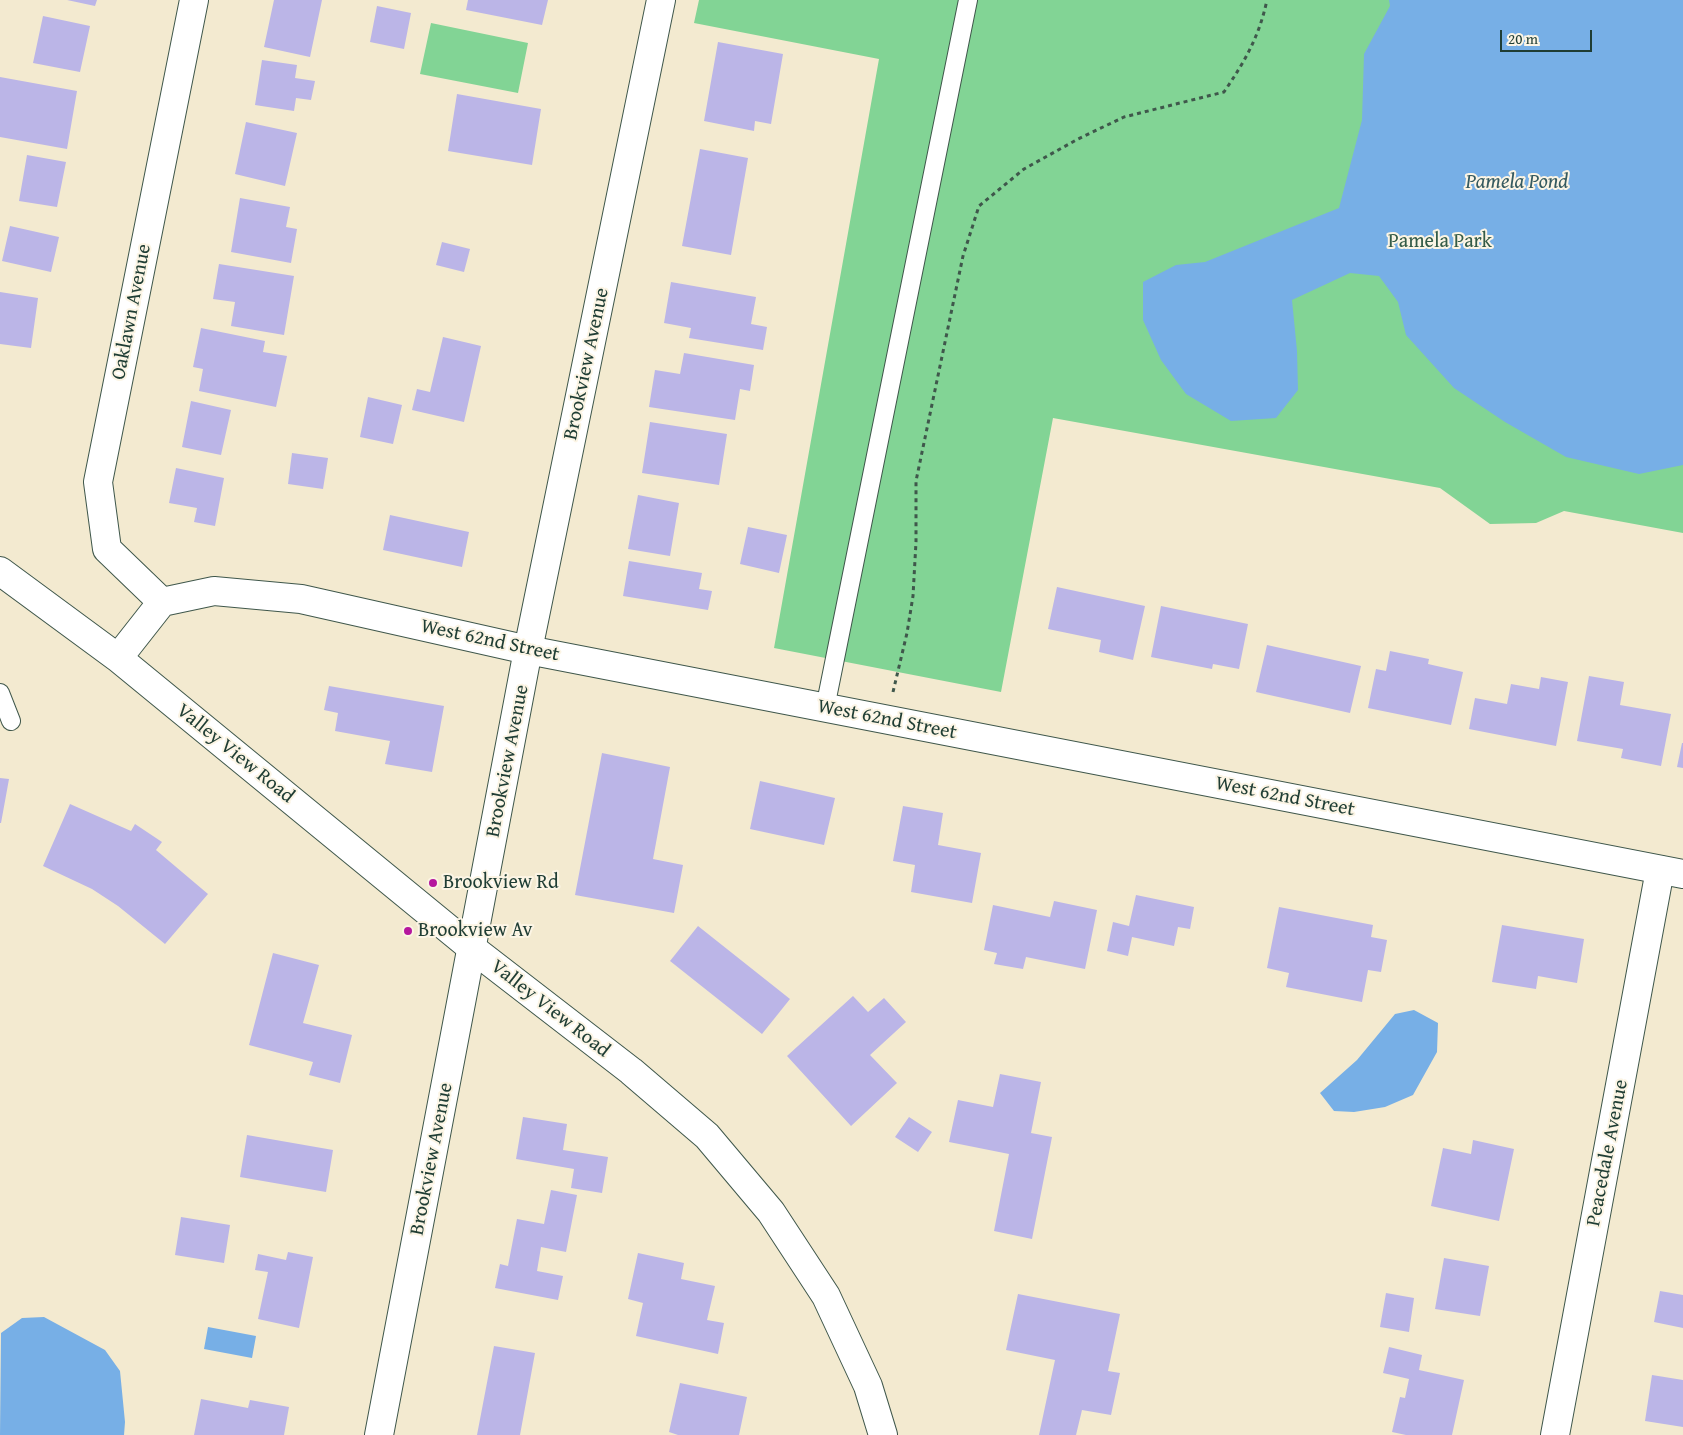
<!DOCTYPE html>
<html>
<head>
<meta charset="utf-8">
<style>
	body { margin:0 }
	#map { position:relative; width:1683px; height:1435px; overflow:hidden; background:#f3ead0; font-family:"Gentium Book Plus",serif }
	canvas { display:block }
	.scale { position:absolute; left:1500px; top:30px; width:92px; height:22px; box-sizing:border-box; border:2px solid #1f3d34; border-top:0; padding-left:6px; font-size:15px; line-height:18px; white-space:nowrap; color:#1f3d34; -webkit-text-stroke:4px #fcf5e5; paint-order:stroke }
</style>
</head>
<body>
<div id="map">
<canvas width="1683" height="1435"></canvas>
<div class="scale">20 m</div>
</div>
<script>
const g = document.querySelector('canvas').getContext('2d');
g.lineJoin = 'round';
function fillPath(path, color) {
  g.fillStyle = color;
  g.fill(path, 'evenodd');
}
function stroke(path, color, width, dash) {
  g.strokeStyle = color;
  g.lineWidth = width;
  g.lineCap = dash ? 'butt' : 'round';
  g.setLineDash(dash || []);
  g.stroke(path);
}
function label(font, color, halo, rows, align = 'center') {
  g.font = font + ' "Gentium Book Plus",serif';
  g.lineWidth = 4;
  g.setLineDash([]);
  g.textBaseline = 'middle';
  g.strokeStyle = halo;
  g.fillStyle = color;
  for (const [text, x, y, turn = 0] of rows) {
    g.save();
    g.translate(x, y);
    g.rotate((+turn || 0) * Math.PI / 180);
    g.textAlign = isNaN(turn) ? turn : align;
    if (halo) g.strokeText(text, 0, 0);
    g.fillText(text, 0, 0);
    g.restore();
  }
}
const green = new Path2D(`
	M699,0H1683V533L1564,511L1536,523L1490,524L1440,488L1053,418L1001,692L774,648L879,59L694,23Z
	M431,23L528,43L518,93L420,74Z`);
const water = new Path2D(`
	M1389,0H1683V465L1639,474L1566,457L1505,422L1454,388L1406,335L1398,302L1379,276L1350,273L1292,300L1297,351L1298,390L1276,418L1231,421L1186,394L1161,360L1143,320V282L1176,265L1205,262L1339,208L1362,120L1364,54L1390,6Z
	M1414,1010L1438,1023L1437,1052L1413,1095L1385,1107L1354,1112L1334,1111L1320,1093L1357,1060L1395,1014Z
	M44,1317L105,1350L120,1371L125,1422L124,1435H0L1,1333L22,1318Z
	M208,1327L256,1336L252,1358L204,1349Z`);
const building = new Path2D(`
	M67,0H97L95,6Z
	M274,0H322L310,57L264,47Z
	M468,0H548L542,25L466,10Z
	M377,6L411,13L404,49L370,42Z
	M43,16L90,26L80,72L33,63Z
	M718,42L783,54L771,124L755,121L754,131L704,121Z
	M262,60L297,65L295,78L315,81L311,100L296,98L294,111L255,105Z
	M0,77L77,91L67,149L0,137Z
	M457,94L541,109L532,165L448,151Z
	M246,122L297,133L285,186L235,174Z
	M700,149L748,158L731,255L682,246Z
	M27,155L66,162L57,207L19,201Z
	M240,198L290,207L286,227L297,229L291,263L231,252Z
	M10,226L59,237L51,272L2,261Z
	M442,242L470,249L464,272L436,265Z
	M219,264L294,276L284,335L231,326L235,302L213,299Z
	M671,282L756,297L751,324L767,327L763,350L689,338L691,328L664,323Z
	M0,292L38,298L31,348L0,344Z
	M201,328L265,341L263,352L287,356L276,407L199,391L203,369L193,367Z
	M443,337L481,346L464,422L412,410L417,389L430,392Z
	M684,353L754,365L750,391L740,389L735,420L649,407L655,370L680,374Z
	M368,397L402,405L393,444L360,437Z
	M191,401L231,410L221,455L182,447Z
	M650,422L727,434L719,485L642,473Z
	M292,453L328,458L323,489L288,484Z
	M176,468L224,478L215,526L194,522L197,508L169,503Z
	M638,495L679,503L670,556L628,549Z
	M390,515L469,532L462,567L383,550Z
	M748,527L787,535L779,573L740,564Z
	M629,561L702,573L699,589L712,591L708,610L623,596Z
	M1057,587L1145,606L1133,660L1099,652L1101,640L1048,629Z
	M1161,606L1248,624L1239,669L1213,664L1212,669L1151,657Z
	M1267,645L1361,666L1350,713L1256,692Z
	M1390,651L1429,659L1428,664L1463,672L1451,725L1368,708L1376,669L1386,671Z
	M1589,676L1624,682L1620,705L1671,714L1661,766L1621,758L1623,749L1577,741Z
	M1541,677L1568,682L1556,746L1469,729L1475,698L1507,704L1511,684L1539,689Z
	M329,686L444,706L432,772L385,764L390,741L335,731L338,713L324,710Z
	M1682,743H1683V768L1677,767Z
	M602,753L670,767L653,859L683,865L674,913L575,895Z
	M0,778L9,779L1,823H0Z
	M760,781L835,798L824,845L750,829Z
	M70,804L131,831L135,824L162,842L156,850L208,894L165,944L118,906L92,889L43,866Z
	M903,806L943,813L938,845L981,853L972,903L911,892L915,865L893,861Z
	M1136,895L1194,907L1190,929L1178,927L1174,946L1132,937L1128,956L1107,951L1113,922L1129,926Z
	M1054,901L1097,910L1085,969L1026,957L1023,969L994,964L997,953L984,950L993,905L1050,917Z
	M1279,907L1373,925L1371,937L1387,940L1381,972L1368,970L1362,1002L1286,987L1289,973L1267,968Z
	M1502,925L1584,939L1577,983L1538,976L1536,989L1492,982Z
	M698,926L790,999L762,1034L670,961Z
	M273,953L319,965L303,1023L352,1035L340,1083L309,1075L313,1062L249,1045Z
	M853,996L868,1012L884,998L906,1022L870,1055L897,1083L851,1126L787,1056Z
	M1000,1074L1041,1082L1031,1133L1052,1137L1032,1239L994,1231L1009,1154L949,1142L958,1100L993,1107Z
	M523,1117L567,1124L563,1150L608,1157L602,1193L571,1188L574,1169L516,1159Z
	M909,1117L932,1132L918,1152L895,1137Z
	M247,1135L333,1150L326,1192L240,1177Z
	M1473,1140L1514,1149L1499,1221L1431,1206L1443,1148L1471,1154Z
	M551,1190L577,1195L566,1252L541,1247L537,1271L563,1276L558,1300L495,1288L500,1264L508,1266L517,1219L544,1224Z
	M181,1217L230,1225L224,1263L175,1255Z
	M288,1252L313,1257L299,1328L258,1319L268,1272L255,1270L258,1254L286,1260Z
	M638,1253L684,1263L681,1279L715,1286L707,1320L724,1323L718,1354L636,1336L643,1303L628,1299Z
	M1444,1258L1489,1266L1480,1316L1435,1309Z
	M1660,1291L1683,1295V1328L1654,1322Z
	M1386,1293L1414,1298L1409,1332L1380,1327Z
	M1018,1294L1120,1314L1108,1371L1120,1373L1111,1415L1082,1410L1076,1435H1039L1055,1360L1006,1350Z
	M494,1346L535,1353L520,1435H477Z
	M1389,1347L1422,1355L1419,1370L1464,1380L1452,1435H1406L1392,1432L1400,1397L1405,1398L1409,1379L1383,1373Z
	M1652,1375L1683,1380V1427L1645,1421Z
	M680,1383L747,1397L739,1435H678L669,1432Z
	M201,1399L248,1408L250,1400L289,1407L284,1435H194Z`);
const path = new Path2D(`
	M893,692L907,633L913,596L916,542V481L963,256L979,206L1024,169L1078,139L1124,117L1224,92C1245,61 1259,37 1267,0`);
const service = new Path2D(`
	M0,693L11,721
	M825,708L968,0`);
const minor = new Path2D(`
	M162,602L107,549L98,482L194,0
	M379,1435L528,650L661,0
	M1555,1435L1660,870`);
const tertiary = new Path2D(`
	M0,571L118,658L473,949L631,1071L707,1136L771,1212L826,1296L868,1386L883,1435
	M118,658L162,602L214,591L301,599L528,650L1683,874`);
const markers = [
	[433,883,5,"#b5179e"],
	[408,931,5,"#b5179e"]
];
const parkNames = [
	["Pamela Park",1440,242]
];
const streetNames = [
	["Oaklawn Avenue",132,312,-79],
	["Brookview Avenue",587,364,-78],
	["West 62nd Street",490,641,12],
	["West 62nd Street",887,720,11],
	["Valley View Road",235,754,39],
	["Brookview Avenue",508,761,-79],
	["West 62nd Street",1285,797,11],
	["Valley View Road",550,1009,38],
	["Peacedale Avenue",1608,1153,-79],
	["Brookview Avenue",432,1159,-79]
];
const poiNames = [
	["Brookview Rd",443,883],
	["Brookview Av",418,931]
];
const waterNames = [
	["Pamela Pond",1517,183]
];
fillPath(green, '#82d495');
fillPath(water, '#77afe6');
fillPath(building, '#bbb5e7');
stroke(service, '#3f574b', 20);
stroke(minor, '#3f574b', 30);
stroke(tertiary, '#3f574b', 30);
stroke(path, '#3f574b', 3, [4, 4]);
stroke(service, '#fff', 18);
stroke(minor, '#fff', 28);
stroke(tertiary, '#fff', 28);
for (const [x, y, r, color] of markers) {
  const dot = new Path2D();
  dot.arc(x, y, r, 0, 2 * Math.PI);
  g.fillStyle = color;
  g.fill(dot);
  stroke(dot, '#fcf5e5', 2);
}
label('20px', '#335b47', '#fcf5e5', parkNames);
label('20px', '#1f3d34', '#fcf5e5', streetNames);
label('20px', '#1f3d34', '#fcf5e5', poiNames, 'left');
label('italic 21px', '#355a60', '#fcf5e5', waterNames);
</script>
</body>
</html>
